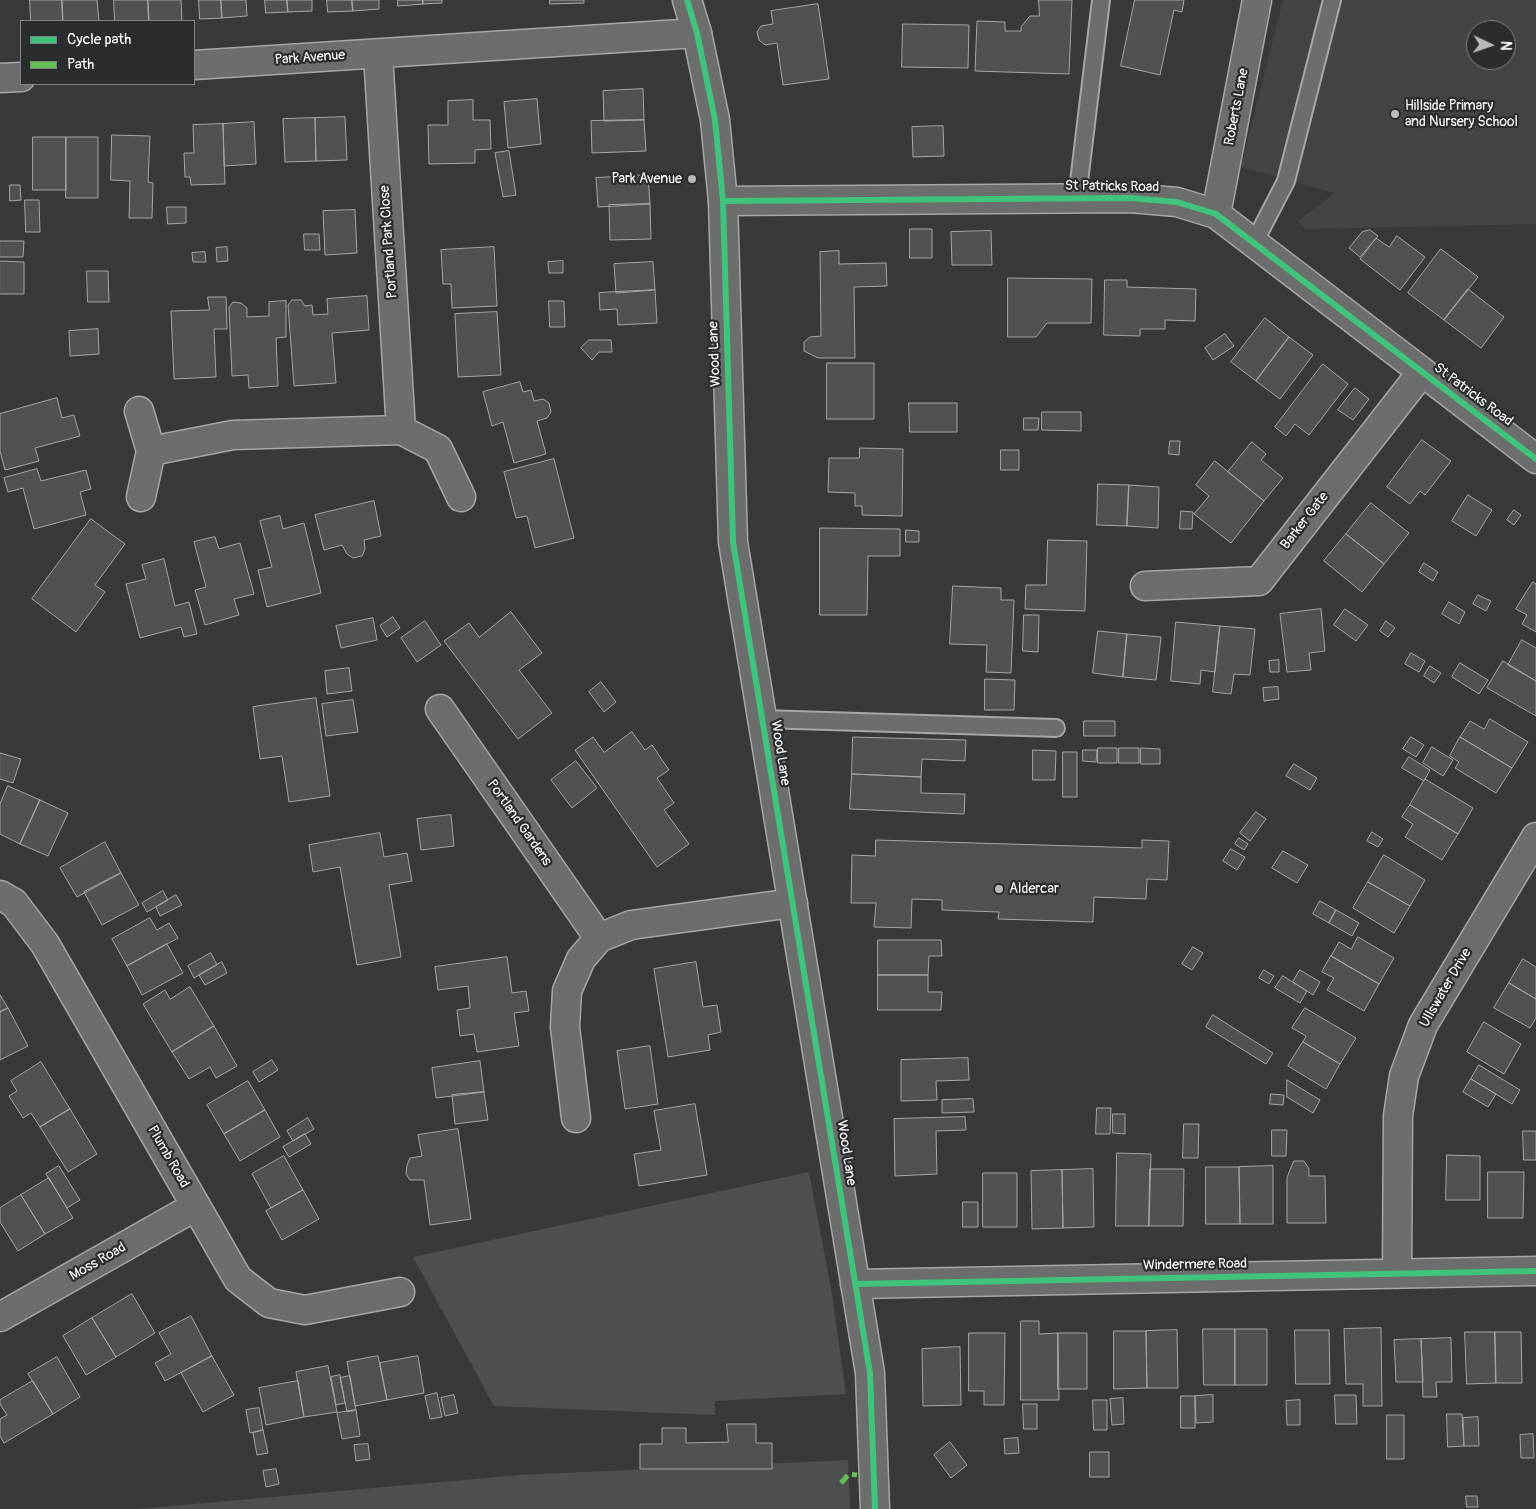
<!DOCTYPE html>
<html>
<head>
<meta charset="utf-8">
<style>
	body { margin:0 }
	#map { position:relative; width:1536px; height:1509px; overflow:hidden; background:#38393a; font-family:Pangolin,sans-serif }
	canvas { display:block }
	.legend { position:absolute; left:20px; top:20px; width:175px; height:65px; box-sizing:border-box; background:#2a2d2e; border:1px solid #7f8182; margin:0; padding:6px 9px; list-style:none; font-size:15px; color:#fff }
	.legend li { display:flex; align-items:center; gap:10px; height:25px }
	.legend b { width:25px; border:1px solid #7f8182 }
	.north { position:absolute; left:1466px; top:20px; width:50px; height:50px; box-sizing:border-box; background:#2a2d2e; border:1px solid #7f8182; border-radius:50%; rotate:93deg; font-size:14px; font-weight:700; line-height:20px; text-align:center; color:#fff }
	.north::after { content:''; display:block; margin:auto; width:18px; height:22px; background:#b9baba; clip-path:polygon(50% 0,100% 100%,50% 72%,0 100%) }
</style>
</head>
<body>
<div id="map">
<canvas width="1536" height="1509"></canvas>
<ul class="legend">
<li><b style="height:6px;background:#40c37c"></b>Cycle path</li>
<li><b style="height:6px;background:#63c152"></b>Path</li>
</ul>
<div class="north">N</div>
</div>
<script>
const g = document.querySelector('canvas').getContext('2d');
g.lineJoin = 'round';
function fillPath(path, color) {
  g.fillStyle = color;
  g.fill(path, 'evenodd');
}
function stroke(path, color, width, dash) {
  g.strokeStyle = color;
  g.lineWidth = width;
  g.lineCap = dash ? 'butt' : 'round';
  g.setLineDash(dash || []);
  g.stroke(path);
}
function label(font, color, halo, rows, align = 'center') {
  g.font = font + ' Pangolin,sans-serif';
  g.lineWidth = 4.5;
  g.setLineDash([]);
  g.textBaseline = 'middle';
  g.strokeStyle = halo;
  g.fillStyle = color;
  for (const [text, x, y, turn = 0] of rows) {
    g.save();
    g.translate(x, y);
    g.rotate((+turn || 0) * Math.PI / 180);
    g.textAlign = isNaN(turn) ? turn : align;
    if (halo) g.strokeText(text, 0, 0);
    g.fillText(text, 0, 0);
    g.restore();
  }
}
const built = new Path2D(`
	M1283,0H1536V224L1305,229L1298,221L1335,193L1241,167ZM1476,30H1506V60H1476Z`);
const green = new Path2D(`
	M809,1172L832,1294L846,1394L715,1401V1415L494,1406L413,1257Z
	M848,1460L850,1509H138L519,1475Z`);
const building = new Path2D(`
	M30,0H62L63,21H31Z
	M62,0H97L99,21H63Z
	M114,0H148L149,21H115Z
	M148,0H181L182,21H149Z
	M199,0H221L222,18L200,19Z
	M221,0H246L247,16L222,18Z
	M265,0H287L288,12L266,13Z
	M287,0H312V11L288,12Z
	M327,0H352L353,11L328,12Z
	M352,0H379V9L353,11Z
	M398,0H423V4L398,6Z
	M423,0H442V3L423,4Z
	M550,0H584V3L550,4Z
	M1039,0H1072L1069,74L975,71L977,21L1005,22V31H1021V27L1030,16H1039Z
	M1135,0H1184L1182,12L1174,10L1160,75L1121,66Z
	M818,4L829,79L783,85L777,43L765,45L759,40L757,32L761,26L773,24L771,11Z
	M903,24L969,25L968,68L902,67Z
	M643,89L644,120L604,121L603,91Z
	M537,99L541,144L508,148L504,102Z
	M473,100V120H490L491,149L475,150V163L429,164L428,125H448V101Z
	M345,117L347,160L316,161L315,118Z
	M315,118L316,161L285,162L283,119Z
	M644,120L646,151L592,153L591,121Z
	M254,122L256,164L224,166L223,124Z
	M223,124L225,184L191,185L190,177H185L184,153H194L193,125Z
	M943,126L944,156L913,157L912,127Z
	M112,135L150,136L148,182L153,183L152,218H129L130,181L111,180Z
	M33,137H66V190H33Z
	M66,137H98V198H66Z
	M509,151L516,195L503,197L495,153Z
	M648,175L650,204L598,207L596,178Z
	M10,185H20L21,200L10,201Z
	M25,200H39L40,232H26Z
	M650,204L651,239L610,240L609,205Z
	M167,207H186V223L168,224Z
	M355,210L357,253L325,255L323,211Z
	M910,229H932V258H910Z
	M1370,230L1378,236L1360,257L1349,248L1362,232Z
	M991,231L992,265H952L951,232Z
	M304,234H319L320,250H305Z
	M1397,236L1425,257L1400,290L1360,259L1376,238L1389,247Z
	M0,241H24L23,257H0Z
	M227,247L228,261L217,262L216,248Z
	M494,247L497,306L452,308L451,284H443L441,250Z
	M1441,249L1478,277L1444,320L1408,293Z
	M839,251V264L886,263L887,286L854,287L855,358H818L804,351V342L810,337L821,336L820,252Z
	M205,252L206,262H193L192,253Z
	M0,261L24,262V294H0Z
	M563,261V273H549L548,262Z
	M653,262L655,290L616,293L614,264Z
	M87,271H108L109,302H88Z
	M1008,278L1092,279L1091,323H1047L1036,337H1008Z
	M1105,280H1127V287L1196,289L1195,321L1165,320V329H1140V336L1104,335Z
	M1468,289L1504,317L1481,348L1444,320Z
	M655,290L657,323L618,325L617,309L600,310L599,293Z
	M367,296L369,330L332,333L336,383L294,386L288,305L292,300H301L305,306L312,305L313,315L328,314L327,299Z
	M208,297H226L227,329H214L216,377L174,379L171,311L209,310Z
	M286,301V337L276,338L278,386L249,388L248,375L232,376L229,307L233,302L241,303L247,308V317L269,316V302Z
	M549,301H564L565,327H550Z
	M497,312L501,375L458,377L455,314Z
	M1265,318L1289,337L1256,381L1231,362Z
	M98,329L99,354L70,356L69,331Z
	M1225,334L1234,346L1213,360L1205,348Z
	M1289,337L1313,355L1280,399L1256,381Z
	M589,340H611L612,352H599L592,360L581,348Z
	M827,363H874V419H827Z
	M1323,364L1348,384L1309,435L1295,424L1286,436L1275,427Z
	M520,382L523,392L531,390L534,401L543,399L549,403L551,412L547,418L537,421L546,454L514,463L503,422L492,426L483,392Z
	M1355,388L1369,399L1353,420L1338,410Z
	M57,398L62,418L74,415L80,436L35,448L39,461L5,470L0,451V414Z
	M909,403H957V432H910Z
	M1042,412H1081V431L1042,430Z
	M1024,418H1039L1038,430H1024Z
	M1422,440L1451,461L1425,495L1420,491L1410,504L1387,487Z
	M1170,441H1180L1179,455L1169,454Z
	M1252,442L1266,454L1261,460L1283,478L1264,501L1228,472Z
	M860,448L903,449L902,516L862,515V506H855V493L828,492L829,458H859Z
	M1001,450H1019V470H1001Z
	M554,459L574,538L535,548L527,516L516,518L504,472Z
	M1215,461L1264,501L1231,543L1194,514L1209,496L1196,485Z
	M37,469L41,481L86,470L91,489L80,492L86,515L34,529L23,488L8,492L4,478Z
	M1098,484L1129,485L1127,526L1097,525Z
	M1129,485L1159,487L1158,528L1127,526Z
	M1468,495L1492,510L1476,536L1452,521Z
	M374,501L381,536L364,540L365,549L362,556L353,558L347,554L342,545L324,550L315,515Z
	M1371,503L1409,533L1384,564L1346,534Z
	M1514,510L1521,515L1514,525L1507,520Z
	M1181,511L1193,512L1192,529H1180Z
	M280,516L283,529L304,523L321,593L267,607L258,570L272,567L260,521Z
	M91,519L125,544L95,585L105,592L76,632L32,599Z
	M820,528L900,529V556H868L867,615H820Z
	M906,530L919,531V542H906Z
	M1346,534L1384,564L1362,592L1324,561Z
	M215,537L219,549L240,543L254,594L234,599L239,615L205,625L195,590L206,587L194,542Z
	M1048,540L1087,541L1085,611L1025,609L1026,585H1046Z
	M164,559L175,606L189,602L197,634L184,637L181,627L140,638L126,584L146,579L142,565Z
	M1424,563L1438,572L1433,581L1419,572Z
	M1533,582L1536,584V632L1522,624L1527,615L1516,609Z
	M953,586L1001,588V600H1014L1011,673L986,672L987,645L950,644Z
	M1478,595L1491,601L1486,611L1473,604Z
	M1449,602L1465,612L1459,624L1442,614Z
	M1321,609L1325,651L1309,653L1311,670L1287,672L1280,614Z
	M1345,609L1368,625L1356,641L1334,625Z
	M511,612L542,653L519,670L552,713L518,739L444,641L469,623L479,637Z
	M1024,615H1039L1038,652L1023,651Z
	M393,617L400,628L387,637L380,626Z
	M373,618L377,640L341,648L336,626Z
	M425,621L441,645L417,662L401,638Z
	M1386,621L1395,628L1388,637L1380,631Z
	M1176,622L1220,626L1215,672L1201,670L1200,684L1171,681Z
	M1220,626L1255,629L1250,675L1234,674L1231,694L1213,692Z
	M1098,631L1127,634L1123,677L1093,673Z
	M1127,634L1161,637L1156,680L1123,677Z
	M1522,640L1536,648V681L1508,665Z
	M1411,653L1425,661L1419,672L1405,664Z
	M1279,660V672H1270L1269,661Z
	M1503,661L1536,681V716L1487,688Z
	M1460,663L1488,680L1479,694L1452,677Z
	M1430,666L1441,673L1434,683L1424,676Z
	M349,668L352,691L327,694L325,671Z
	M985,679L1015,680L1014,710H985Z
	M601,682L616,702L604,712L589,692Z
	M1278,687L1279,699L1264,701L1263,688Z
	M316,698L330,796L289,802L282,756L260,759L253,707Z
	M353,700L358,732L326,736L322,704Z
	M1490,719L1528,742L1512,768L1460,737L1470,721L1484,729Z
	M1084,721H1115V736H1084Z
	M632,732L645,750L652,745L669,770L657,778L674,803L664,810L689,844L657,867L575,750L593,737L604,752Z
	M853,737L966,740L965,761L922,759L921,777L852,774Z
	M1411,737L1424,745L1416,757L1403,749Z
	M1460,737L1512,768L1496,793L1455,768L1459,762L1450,756Z
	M1432,747L1453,760L1443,776L1423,763Z
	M1098,748H1117V763H1098Z
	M1119,748H1139V763H1119Z
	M1141,748L1160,749V764H1141Z
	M1033,750L1056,751L1055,780H1033Z
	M1083,750H1097L1096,762L1083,761Z
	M1063,752H1077V797H1063Z
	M0,753L21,759L13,783L0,779Z
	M1409,757L1430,770L1424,781L1402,768Z
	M576,761L597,788L572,808L551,780Z
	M1294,764L1317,778L1310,790L1286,776Z
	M852,774L921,777V793L965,794L964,814L850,809Z
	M1425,779L1473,808L1458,834L1410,805Z
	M8,786L40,800L20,844L0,834V804Z
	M40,800L68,813L48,856L20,844Z
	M1410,805L1458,834L1442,860L1405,837L1413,824L1402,817Z
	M1256,812L1266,819L1250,841L1240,833Z
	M451,815L454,846L421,850L417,819Z
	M1372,832L1383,839L1378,847L1367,841Z
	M380,833L384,857L407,853L412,881L389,885L401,957L357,965L340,867L313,872L309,845Z
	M1239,838L1248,844L1244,850L1235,844Z
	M876,840L1142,848V840L1169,841L1167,880L1147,879L1146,899L1094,897L1093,922L998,919L999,912L942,910V900L912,899L911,928L874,927L876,903H851L852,855L875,856Z
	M105,842L121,873L77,897L60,868Z
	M1231,849L1245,857L1237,870L1223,861Z
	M1283,851L1308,865L1297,883L1272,868Z
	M1384,855L1425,880L1410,906L1368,882Z
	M121,873L139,905L102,925L84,892Z
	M1368,882L1410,906L1394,933L1353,908Z
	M163,891L168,900L147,912L142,903Z
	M176,895L182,905L160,916L156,907Z
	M1320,901L1336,910L1329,923L1313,914Z
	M1336,910L1359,923L1352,936L1329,923Z
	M150,918L157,930L169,923L178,938L127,966L112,939Z
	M1358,937L1394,958L1379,984L1331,956L1339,942L1351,949Z
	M878,940H941L942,956H929L928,975H878Z
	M167,944L183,973L142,995L127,966Z
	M1193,947L1203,953L1192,970L1182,964Z
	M211,953L217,965L194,978L188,966Z
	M1331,956L1379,984L1364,1011L1327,990L1334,978L1322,972Z
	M507,957L512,993L526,991L529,1011L514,1013L519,1046L477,1052L474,1034L460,1036L457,1010L470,1008L468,986L438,990L435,967Z
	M1523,959L1536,967V999L1509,983Z
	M222,962L227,973L205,985L199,975Z
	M696,962L703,1007L717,1005L721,1032L708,1035L710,1050L668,1057L654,969Z
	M1264,970L1274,976L1269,984L1259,978Z
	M1300,970L1320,982L1313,995L1293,982Z
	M878,975H928V992H942L941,1010H878Z
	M1283,976L1307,991L1300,1003L1275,988Z
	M1509,983L1536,999V1018L1530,1028L1494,1008Z
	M190,987L214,1026L172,1052L143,1004L165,990L170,999Z
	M0,995L8,1008L0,1012Z
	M8,1008L28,1046L0,1060V1012Z
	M1305,1008L1356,1038L1340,1064L1303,1042L1306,1036L1292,1028Z
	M1213,1015L1273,1053L1266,1064L1206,1027Z
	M1484,1022L1521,1044L1504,1074L1467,1052Z
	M214,1026L237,1066L216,1078L210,1067L189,1079L172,1052Z
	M1303,1042L1340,1064L1326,1089L1288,1066Z
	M650,1046L658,1104L625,1109L617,1051Z
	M968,1058L969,1080L936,1081L937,1100L901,1101V1060Z
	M272,1060L278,1070L259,1082L253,1072Z
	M480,1061L484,1092L436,1098L432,1068Z
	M41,1062L70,1109L40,1127L31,1113L23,1118L9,1096L17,1091L11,1081Z
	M1479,1065L1520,1090L1512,1104L1471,1079Z
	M1471,1079L1496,1094L1488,1107L1463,1092Z
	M1287,1080L1320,1100L1313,1113L1287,1097Z
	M248,1081L265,1110L224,1134L207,1105Z
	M484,1092L488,1120L455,1124L452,1095Z
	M1271,1094L1284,1095L1283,1105L1270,1104Z
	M973,1099L974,1112L942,1113V1100Z
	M695,1104L707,1175L639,1186L634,1154L661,1150L654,1111Z
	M1097,1108H1111L1110,1134H1096Z
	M70,1109L97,1154L68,1172L40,1127Z
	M265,1110L280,1137L240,1161L224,1134Z
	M1113,1114H1125V1134L1113,1133Z
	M965,1117L966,1130L936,1131L937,1174L895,1176L894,1119Z
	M308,1118L314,1129L293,1141L287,1131Z
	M1184,1124H1199L1198,1158H1183Z
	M458,1129L471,1219L430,1225L424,1180H410L406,1174L407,1165L410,1158L422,1156L418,1135Z
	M1272,1130H1287L1286,1156H1272Z
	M1523,1131H1536V1160H1524Z
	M305,1134L311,1144L289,1157L283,1147Z
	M1117,1153L1151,1154L1149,1226H1116Z
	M1447,1155L1480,1156V1200H1446Z
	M284,1156L303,1190L271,1208L252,1174Z
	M1294,1161H1304L1309,1169V1176H1325L1326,1223H1287V1178Z
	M59,1166L80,1200L67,1208L46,1174Z
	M1273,1166V1224H1240L1239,1167Z
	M1206,1167H1239L1240,1224H1206Z
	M1093,1169L1094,1227L1063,1228L1062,1170Z
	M1150,1169H1184L1183,1226H1149Z
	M1062,1170L1063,1228L1032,1229L1031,1171Z
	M1488,1172H1524L1523,1218H1488Z
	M983,1173H1017V1227H983Z
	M49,1178L73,1218L45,1234L21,1195Z
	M303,1190L319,1219L282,1240L266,1211Z
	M21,1195L45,1234L18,1251L0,1222V1208Z
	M963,1202H978V1227H963Z
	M132,1294L155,1333L116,1357L92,1318Z
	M191,1316L212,1356L165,1381L155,1363L171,1354L159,1333Z
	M92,1318L116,1357L86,1375L63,1336Z
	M1021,1321H1039V1334L1058,1333L1059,1400H1021Z
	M1381,1328L1382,1406H1363V1384H1346L1344,1329Z
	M1203,1329H1235V1385H1204Z
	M1235,1329H1267V1385H1235Z
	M1177,1330L1178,1388H1147L1146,1331Z
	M1295,1330H1329L1330,1384H1296Z
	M1114,1331H1146L1147,1388L1114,1389Z
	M1465,1332H1495L1496,1383L1467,1384Z
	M1495,1332H1521L1522,1383H1496Z
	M969,1333H1005L1004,1405H984V1391H969Z
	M1058,1333H1087V1389H1058Z
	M1451,1338L1452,1382H1436L1437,1397H1423L1421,1339Z
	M1421,1339L1423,1382H1396L1394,1340Z
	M960,1347L961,1405L923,1406L922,1349Z
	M212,1356L234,1395L203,1412L181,1373Z
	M378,1356L387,1400L355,1406L347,1362Z
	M418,1356L424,1393L387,1400L380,1363Z
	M57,1357L80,1397L53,1414L28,1374Z
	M328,1366L337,1412L304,1417L296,1372Z
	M340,1375L345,1403L336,1405L331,1377Z
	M350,1376L356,1410L347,1412L340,1378Z
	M33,1381L53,1414L4,1443L0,1436V1419L7,1415L0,1404V1400Z
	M298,1381L304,1417L266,1425L259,1388Z
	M437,1393L442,1417L430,1419L425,1396Z
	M454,1395L458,1413L445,1416L441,1398Z
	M1213,1395V1422L1196,1423L1195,1396Z
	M1335,1395H1356L1357,1424H1336Z
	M1181,1396H1195V1428H1181Z
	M1123,1398L1124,1424L1112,1425L1110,1399Z
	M1093,1400H1107V1430H1094Z
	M1300,1400V1425H1287L1286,1401Z
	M1023,1404H1037V1429H1024Z
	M259,1408L263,1430L250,1433L246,1410Z
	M356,1410L360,1436L342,1439L337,1413Z
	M1447,1414H1462L1464,1446L1448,1447Z
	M1387,1415H1404V1459H1387Z
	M1478,1417L1479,1446H1464L1463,1418Z
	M727,1424H756V1443H772V1469H640V1444H662V1428H686V1443L728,1442Z
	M263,1430L268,1453L257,1455L253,1433Z
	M1533,1434L1534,1458H1521L1520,1435Z
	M1018,1438L1019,1453L1005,1454L1004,1439Z
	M950,1442L967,1465L951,1478L934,1455Z
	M368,1444L370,1459L356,1461L354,1445Z
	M1090,1452H1109V1477H1090Z
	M276,1469L279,1484L266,1487L263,1471Z
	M1466,1496H1477L1478,1507H1467Z`);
const lane = new Path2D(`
	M1077,198L1101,0
	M1254,243L1286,181L1332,0
	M762,719L1056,728`);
const street = new Path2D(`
	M194,65L697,33
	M0,78L21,77
	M723,201L1130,198L1177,202L1216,214L1536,459
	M1216,214L1257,0
	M139,411L151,451L233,435L401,430L378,54
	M401,430L438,449L461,497
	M141,497L151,451
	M1145,586L1259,581L1422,372
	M440,709L599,938
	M0,895L14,903L45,944L238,1279L269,1303L305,1310L400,1292
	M576,1118L565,1027L567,991L581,959L599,938L631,925L793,903
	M1397,1274L1398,1116L1404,1076L1423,1025L1536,837
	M855,1284L1536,1271
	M0,1317L196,1206`);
const secondary = new Path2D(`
	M687,0L697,33L715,120L723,201L733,542L870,1373L875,1509`);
const quiet = new Path2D(`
	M841,1483L849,1474L857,1475`);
const cycleway = new Path2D(`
	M687,0L697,33L715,120L723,201L733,542L870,1373L875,1509
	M723,201L1130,198L1177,202L1216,214L1536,459
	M855,1284L1536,1271`);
const markers = [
	[1395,114,5,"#b9baba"],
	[692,179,5,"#b9baba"],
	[999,889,5,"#b9baba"]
];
const streetNames = [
	["Park Avenue",310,58,-4],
	["Roberts Lane",1237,107,-79],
	["St Patricks Road",1112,187,1],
	["Portland Park Close",389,242,-94],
	["Wood Lane",715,354,-92],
	["St Patricks Road",1473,395,37],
	["Barker Gate",1305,521,-52],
	["Wood Lane",780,753,81],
	["Portland Gardens",519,823,55],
	["Ullswater Drive",1446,988,-60],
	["Wood Lane",846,1153,81],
	["Plumb Road",168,1157,60],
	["Moss Road",98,1262,-30],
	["Windermere Road",1195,1265,-1]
];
const poiNames = [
	["Hillside Primary",1405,106],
	["and Nursery School",1405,122],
	["Park Avenue",682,179,"right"],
	["Aldercar",1009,889]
];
fillPath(built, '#424546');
fillPath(green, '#4d4f50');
fillPath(building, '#505151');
stroke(building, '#a5a6a6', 1);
stroke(lane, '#a5a6a6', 20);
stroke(street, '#a5a6a6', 31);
stroke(secondary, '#a5a6a6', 31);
stroke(lane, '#6c6d6d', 16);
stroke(street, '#6c6d6d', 28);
stroke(secondary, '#6c6d6d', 28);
stroke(quiet, '#63c152', 5, [10, 5]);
stroke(cycleway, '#40c37c', 6);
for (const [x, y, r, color] of markers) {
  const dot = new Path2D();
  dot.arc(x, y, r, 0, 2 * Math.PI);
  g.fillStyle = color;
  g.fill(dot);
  stroke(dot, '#2a2d2e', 2);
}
label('14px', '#fff', '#2a2d2e', streetNames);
label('14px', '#fff', '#2a2d2e', poiNames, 'left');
</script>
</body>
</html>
